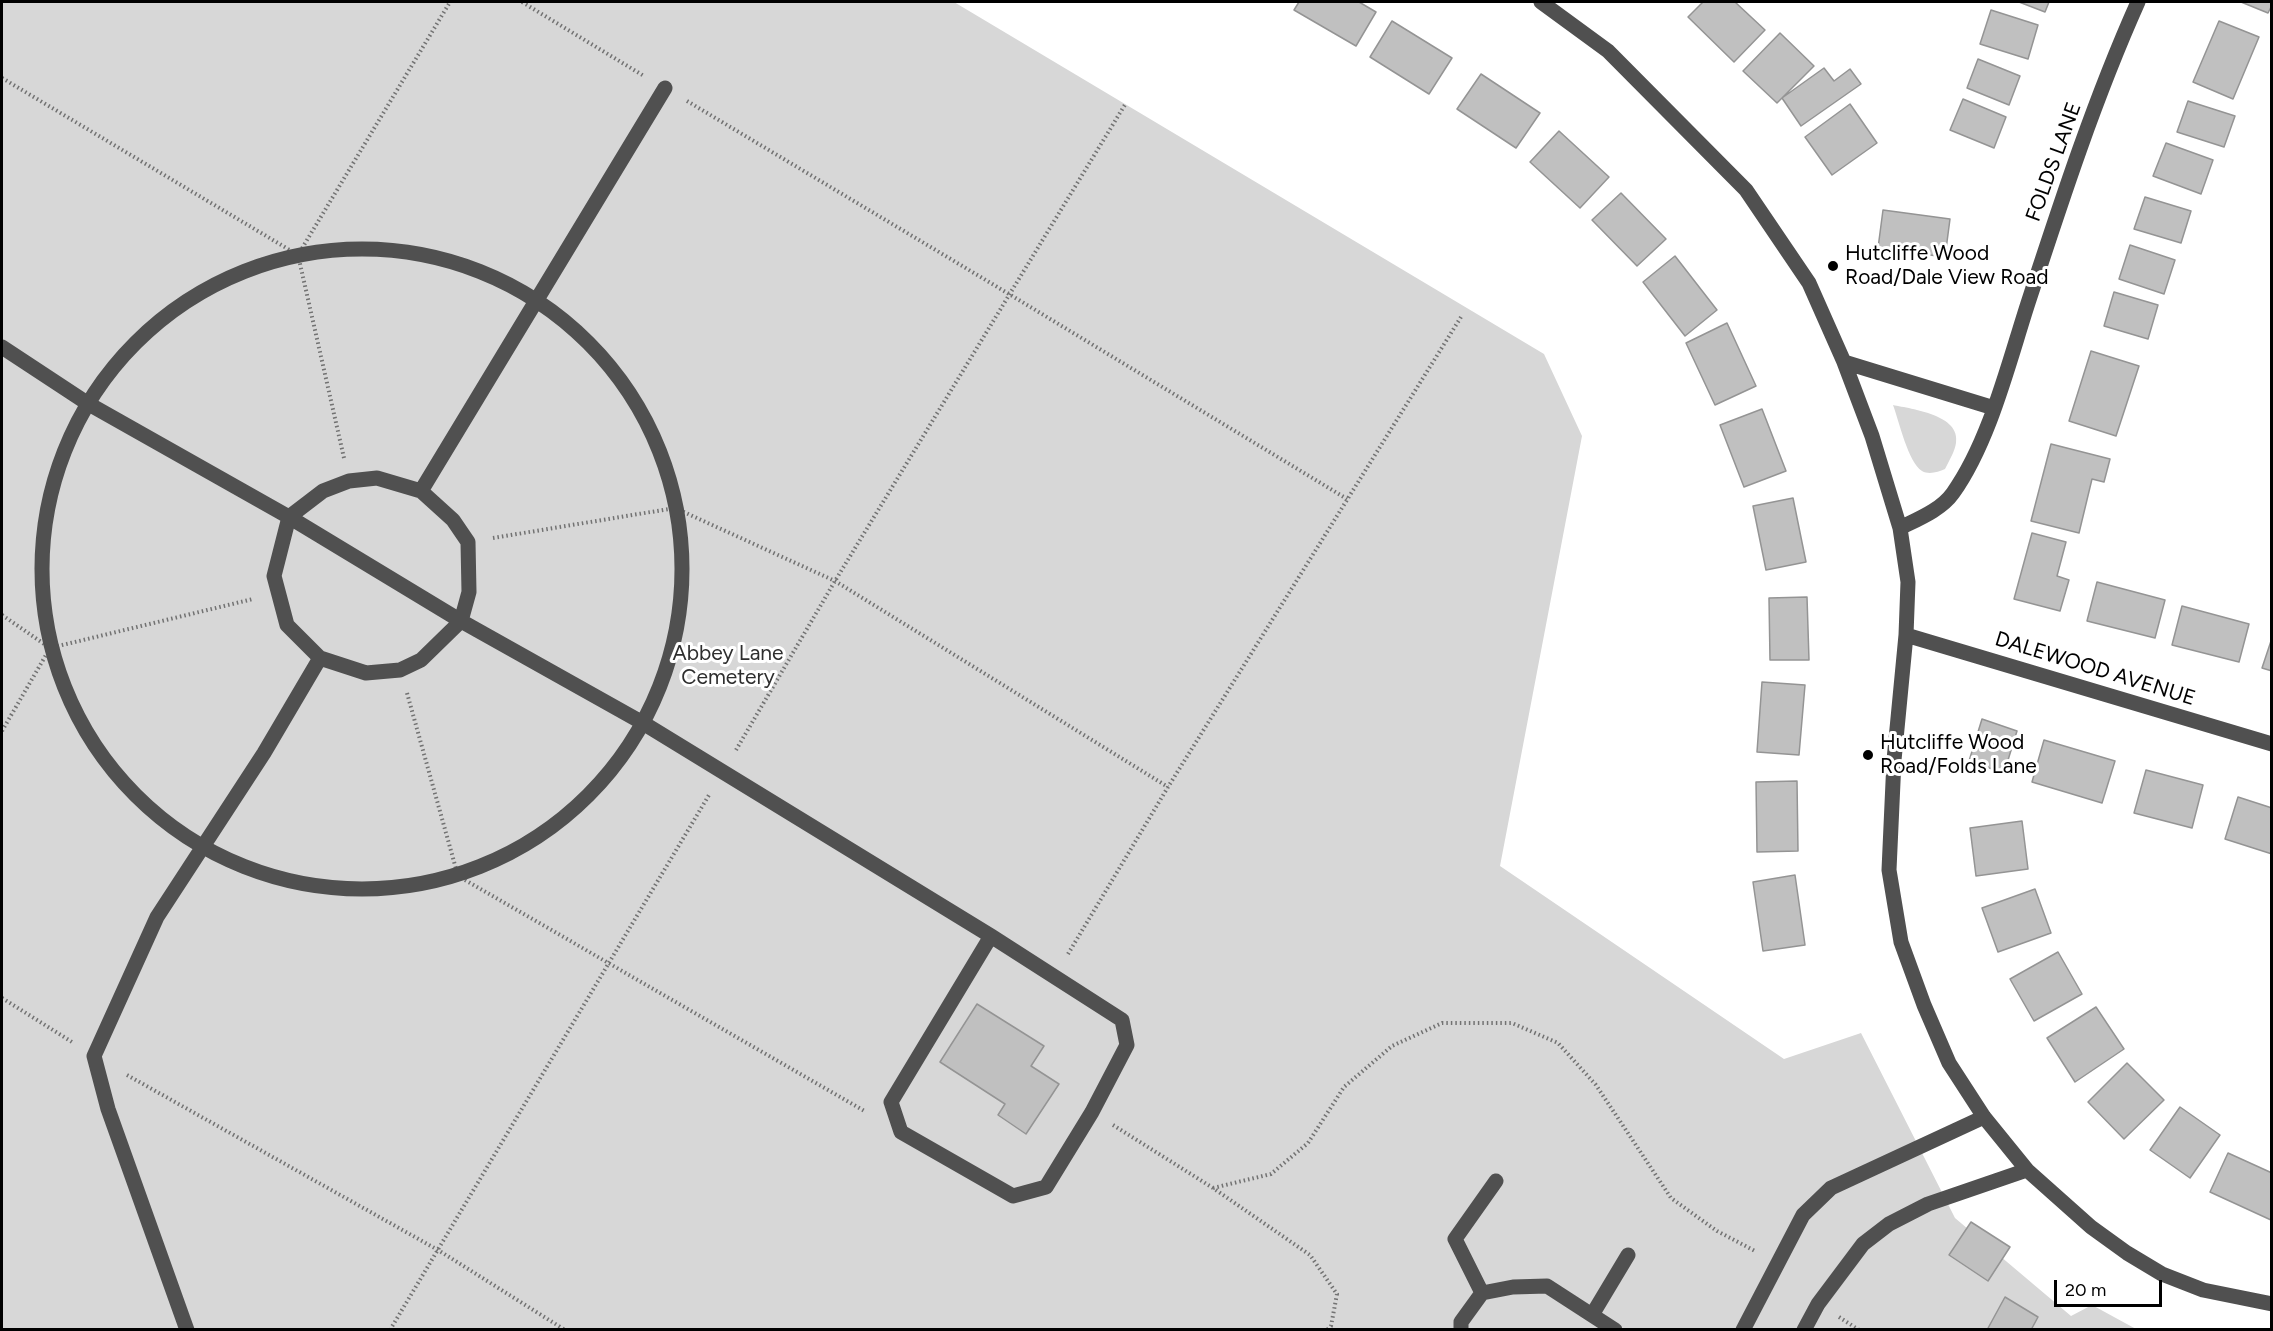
<!DOCTYPE html>
<html>
<head>
<meta charset="utf-8">
<style>
	body { margin:0 }
	#map { position:relative; width:2273px; height:1331px; overflow:hidden; background:#fff; font-family:Figtree,sans-serif }
	canvas { display:block }
	.frame { position:absolute; inset:0; border:3px solid #000; pointer-events:none }
	.scale { position:absolute; left:2054px; top:1280px; width:108px; height:27px; box-sizing:border-box; border:3px solid #000; border-top:0; padding-left:8px; font-size:18px; line-height:21px; white-space:nowrap; color:#000; -webkit-text-stroke:4px #fff; paint-order:stroke }
</style>
</head>
<body>
<div id="map">
<canvas width="2273" height="1331"></canvas>
<div class="frame"></div>
<div class="scale">20 m</div>
</div>
<script>
const g = document.querySelector('canvas').getContext('2d');
g.lineJoin = 'round';
function fillPath(path, color) {
  g.fillStyle = color;
  g.fill(path, 'evenodd');
}
function stroke(path, color, width, dash) {
  g.strokeStyle = color;
  g.lineWidth = width;
  g.lineCap = dash ? 'butt' : 'round';
  g.setLineDash(dash || []);
  g.stroke(path);
}
function label(font, color, halo, rows, align = 'center') {
  g.font = font + ' Figtree,sans-serif';
  g.lineWidth = 6;
  g.setLineDash([]);
  g.textBaseline = 'middle';
  g.strokeStyle = halo;
  g.fillStyle = color;
  for (const [text, x, y, turn = 0] of rows) {
    g.save();
    g.translate(x, y);
    g.rotate((+turn || 0) * Math.PI / 180);
    g.textAlign = isNaN(turn) ? turn : align;
    if (halo) g.strokeText(text, 0, 0);
    g.fillText(text, 0, 0);
    g.restore();
  }
}
const green = new Path2D(`
	M2,2H954L1544,354L1582,436L1500,866L1784,1059L1861,1033L1955,1218L2071,1316L2092,1305L2136,1329L2,1330Z
	M1893,405C1912,409 1961,415 1956,443C1955,451 1949,461 1945,469C1938,472 1929,475 1922,471C1908,462 1899,421 1893,405Z`);
const building = new Path2D(`
	M1299,2H1359L1376,12L1356,46L1294,10Z
	M1703,2H1735L1765,30L1734,62L1688,17Z
	M2019,2H2049L2045,12Z
	M2241,2H2272V5L2268,13Z
	M1991,10L2038,25L2028,59L1980,44Z
	M1392,21L1452,58L1429,94L1370,57Z
	M2219,21L2259,37L2233,99L2193,82Z
	M1780,33L1814,66L1777,103L1743,71Z
	M1978,59L2020,76L2009,105L1967,88Z
	M1824,68L1834,81L1850,69L1861,84L1801,126L1782,98Z
	M1481,74L1540,113L1516,148L1457,109Z
	M1963,99L2006,117L1994,148L1950,130Z
	M2188,101L2235,116L2224,147L2177,132Z
	M1850,104L1877,143L1832,175L1805,137Z
	M1559,131L1609,177L1580,208L1530,162Z
	M2166,143L2213,160L2201,194L2153,176Z
	M1621,193L1666,239L1637,266L1592,220Z
	M2145,197L2191,211L2181,243L2134,229Z
	M1883,210L1950,219L1945,257L1878,248Z
	M2130,245L2175,260L2164,294L2119,279Z
	M1675,256L1717,310L1685,336L1643,282Z
	M2114,292L2158,305L2148,339L2104,326Z
	M1727,323L1756,386L1715,405L1686,343Z
	M2091,351L2139,366L2116,436L2069,421Z
	M1762,409L1786,471L1744,487L1720,425Z
	M2051,444L2110,459L2104,482L2092,479L2079,533L2031,521Z
	M1793,498L1806,562L1766,570L1753,506Z
	M2032,533L2066,542L2057,576L2069,580L2060,611L2014,599Z
	M2097,582L2165,600L2155,638L2087,621Z
	M1807,597L1809,660H1770L1769,598Z
	M2182,606L2249,624L2239,662L2172,645Z
	M2272,638V671L2262,668Z
	M1762,682L1805,685L1799,755L1757,752Z
	M1982,719L2017,731L2004,773L1969,761Z
	M2044,740L2115,761L2102,803L2032,782Z
	M2146,770L2203,785L2192,828L2134,813Z
	M1797,781L1798,851L1757,852L1756,782Z
	M2238,797L2272,808V854L2225,839Z
	M2022,821L2028,869L1976,876L1970,828Z
	M1795,875L1805,945L1763,951L1753,882Z
	M2035,889L2051,933L1998,952L1982,908Z
	M2058,952L2082,994L2034,1021L2010,979Z
	M977,1004L1044,1046L1031,1066L1059,1084L1026,1134L998,1115L1005,1104L940,1062Z
	M2096,1007L2124,1049L2075,1082L2047,1038Z
	M2127,1063L2164,1100L2124,1139L2088,1102Z
	M2180,1107L2220,1135L2190,1178L2150,1150Z
	M2228,1153L2272,1173L2271,1220L2210,1192Z
	M1971,1222L2010,1247L1988,1281L1949,1255Z
	M2005,1297L2038,1317L2031,1330H1987Z`);
const path = new Path2D(`
	M522,2L644,76
	M2,78L298,255
	M687,101L1009,294L1347,499
	M344,458L298,255L450,2
	M493,538L675,508L835,581L1168,787
	M2,615L50,648
	M407,693L458,876L866,1112
	M2,731L50,648L253,599
	M736,750L835,581L1126,103
	M1068,954L1168,787L1461,317
	M2,998L72,1042
	M127,1075L438,1250L565,1330
	M1113,1125L1213,1188L1310,1255L1337,1294L1331,1326L1327,1330
	M1213,1188L1271,1174L1308,1143L1344,1087L1392,1046L1442,1023H1512L1558,1043L1596,1085L1671,1198L1717,1231L1755,1251
	M1839,1317L1859,1330
	M390,1330L709,795`);
const minor = new Path2D(`
	M1541,2L1608,51L1746,190L1809,283L1844,362L1872,436L1900,528L1908,582L1906,635L1894,760L1889,870L1901,942L1924,1005L1949,1063L1984,1117L2027,1170L2091,1227L2127,1253L2162,1274L2203,1290L2272,1304
	M42 569a320 320 0 1 1 640 0a320 320 0 1 1-640 0Z
	M2,347L87,403L289,517L461,621L643,723L991,936L1122,1020L1127,1045L1092,1112L1046,1187L1013,1196L901,1132L891,1102L991,936
	M1844,362L1994,408
	M377,478L421,491L453,520L468,542L469,592L461,621L421,660L400,670L366,673L320,658L287,625L274,576L289,517L323,491L349,481Z
	M421,491L665,88
	M1900,528C1918,519 1941,510 1953,493C1990,441 2009,361 2029,300C2062,199 2095,98 2138,2
	M1906,635L2272,744
	M1482,1293L1455,1239L1496,1181
	M1592,1315L1628,1255
	M187,1330L108,1109L94,1056L157,917L264,753L320,658
	M1461,1330V1322L1482,1293L1513,1287L1547,1286L1615,1330
	M1743,1330L1803,1215L1831,1188L1984,1117
	M1804,1330L1818,1304L1863,1244L1889,1224L1928,1204L2027,1170`);
const markers = [
	[1833,266,6,"#000"],
	[1868,755,6,"#000"]
];
const streetNames = [
	["FOLDS LANE",2054,162,-70],
	["DALEWOOD AVENUE",2095,669,17]
];
const poiNames = [
	["Hutcliffe Wood",1845,254],
	["Road/Dale View Road",1845,278],
	["Hutcliffe Wood",1880,743],
	["Road/Folds Lane",1880,767]
];
const parkNames = [
	["Abbey Lane",728,654],
	["Cemetery",728,678]
];
fillPath(green, '#d7d7d7');
fillPath(building, '#c0c0c0');
stroke(building, '#949494', 1.5);
stroke(path, '#727272', 4, [1.5, 3]);
stroke(minor, '#505050', 15);
for (const [x, y, r, color] of markers) {
  const dot = new Path2D();
  dot.arc(x, y, r, 0, 2 * Math.PI);
  g.fillStyle = color;
  g.fill(dot);
  stroke(dot, '#fff', 2);
}
label('21px', '#000', '#fff', streetNames);
label('21px', '#000', '#fff', poiNames, 'left');
label('21px', '#2e2e2e', '#fff', parkNames);
</script>
</body>
</html>
